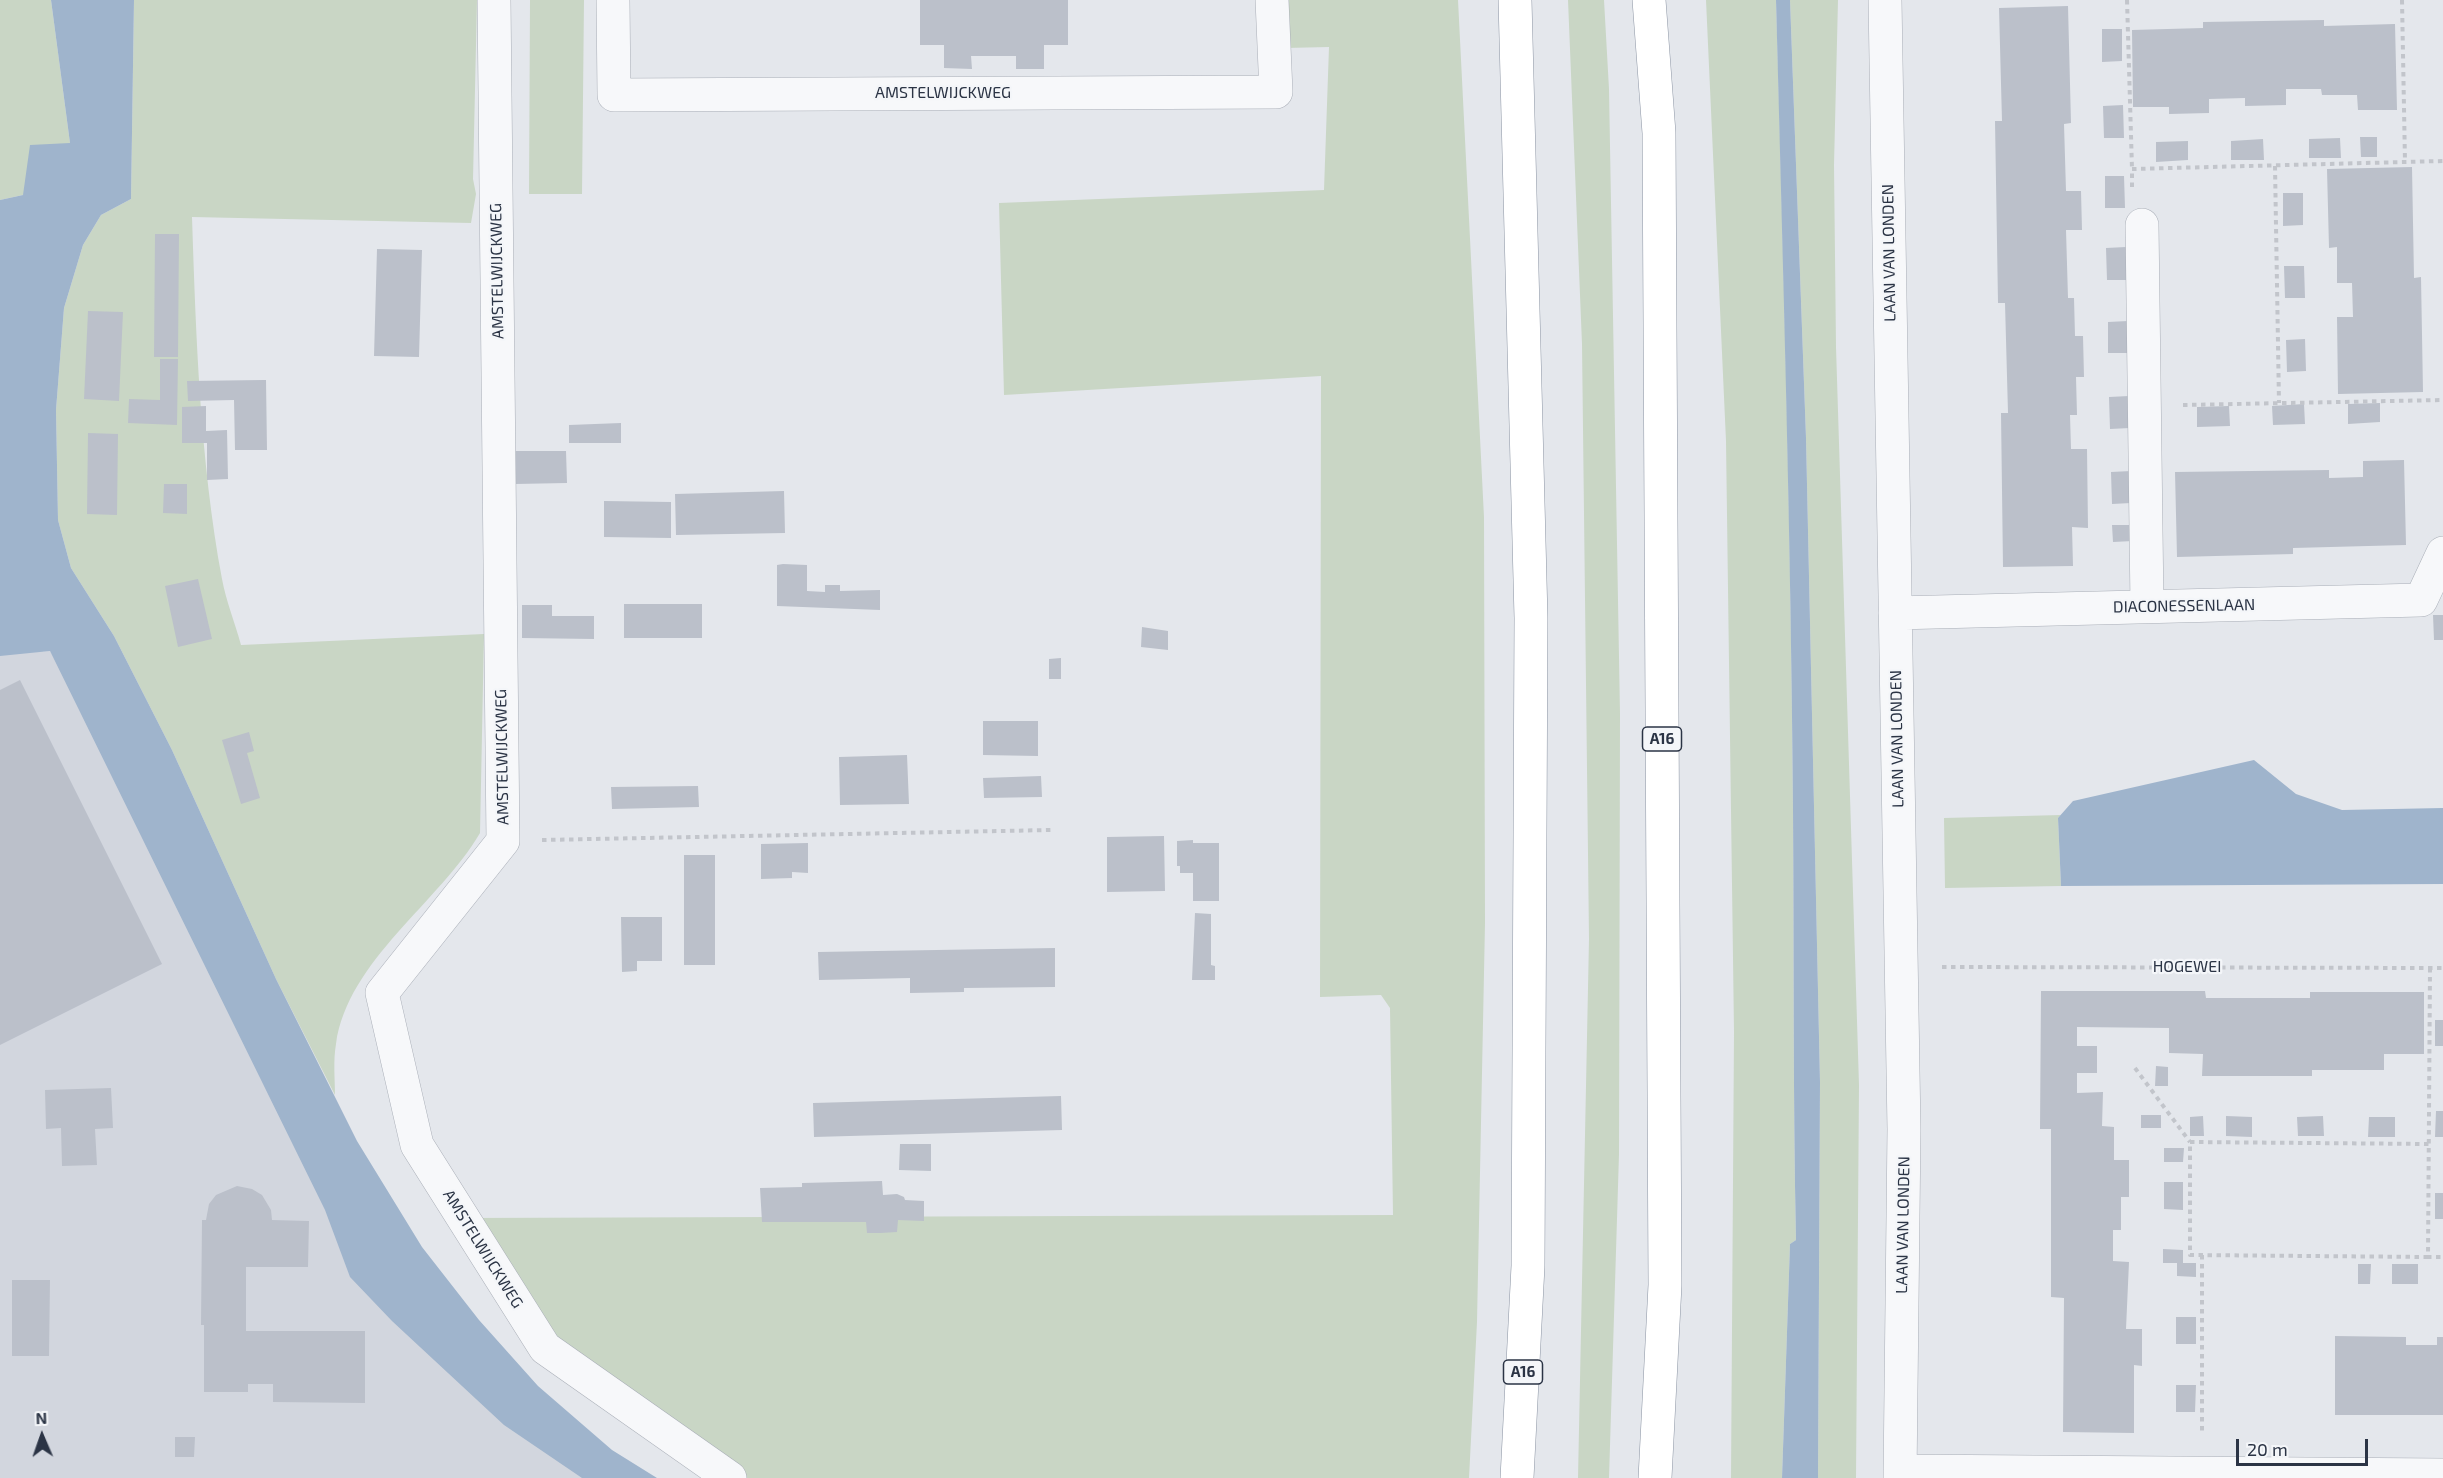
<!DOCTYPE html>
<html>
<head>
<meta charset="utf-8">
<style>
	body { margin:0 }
	#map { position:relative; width:2443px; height:1478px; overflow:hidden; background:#e4e7ec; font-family:"Exo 2",sans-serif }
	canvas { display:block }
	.north { position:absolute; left:12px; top:1406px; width:60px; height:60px; -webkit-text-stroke:4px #f4f6f9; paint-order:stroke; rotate:358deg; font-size:16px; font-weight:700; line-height:24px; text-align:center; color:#2b3445 }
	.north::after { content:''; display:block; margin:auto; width:21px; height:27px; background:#2b3445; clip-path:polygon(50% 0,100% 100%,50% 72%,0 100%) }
	.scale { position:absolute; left:2236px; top:1439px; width:132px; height:27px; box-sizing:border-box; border:3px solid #2b3445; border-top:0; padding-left:8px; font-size:18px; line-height:21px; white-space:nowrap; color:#2b3445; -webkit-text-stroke:4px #f4f6f9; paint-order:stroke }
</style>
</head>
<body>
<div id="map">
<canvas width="2443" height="1478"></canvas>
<div class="north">N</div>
<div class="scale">20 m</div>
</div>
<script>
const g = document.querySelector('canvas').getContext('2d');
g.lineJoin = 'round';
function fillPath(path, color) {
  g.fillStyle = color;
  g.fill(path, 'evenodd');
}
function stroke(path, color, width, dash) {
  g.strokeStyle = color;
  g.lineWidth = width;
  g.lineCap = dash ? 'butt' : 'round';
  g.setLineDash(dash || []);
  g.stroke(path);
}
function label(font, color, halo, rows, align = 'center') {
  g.font = font + ' "Exo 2",sans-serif';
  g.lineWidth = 4.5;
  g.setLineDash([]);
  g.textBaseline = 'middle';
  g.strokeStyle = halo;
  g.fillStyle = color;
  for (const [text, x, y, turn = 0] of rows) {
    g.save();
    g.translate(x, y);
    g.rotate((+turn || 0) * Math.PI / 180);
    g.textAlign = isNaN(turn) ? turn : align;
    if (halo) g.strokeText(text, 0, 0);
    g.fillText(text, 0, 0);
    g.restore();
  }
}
const built = new Path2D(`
	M50,651L497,1391L617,1478H0V654Z`);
const green = new Path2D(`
	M0,0H51L70,143L23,195L0,200Z
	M134,0H477L473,179L476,194L471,223L192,217C196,338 200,460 222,579C226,601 235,623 241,645L484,634L480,833C439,903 348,960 336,1044C333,1061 335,1079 335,1095L276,979L172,750L114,636L71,568L58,520L56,410L64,308L83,245L101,215L131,199Z
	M530,0H584L582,194H529Z
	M1286,0H1458L1484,517L1485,923L1477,1322L1469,1478H729L585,1379L466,1218L1393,1215L1390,1008L1381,995L1320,997L1321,376L1004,395L999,203L1324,190L1329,47L1285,48Z
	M1568,0H1604L1609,89L1620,714L1619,1154L1609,1478H1578L1589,939L1582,344Z
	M1706,0H1776C1784,270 1791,540 1793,810C1794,953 1793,1097 1796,1240L1790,1244L1782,1478H1731L1734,1032L1726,441Z
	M1790,0H1838L1834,165L1836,347L1859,1085L1856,1478H1818L1820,1082L1806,438Z
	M2061,815L2058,818L2061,886L1945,888L1944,818Z`);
const water = new Path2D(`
	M51,0H134L131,199L101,215L83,245L64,308L56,410L58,520L71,568L114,636L172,750L276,979L357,1141L422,1247L479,1320L538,1386L612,1450L657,1478H582L504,1425L392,1321L350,1277L325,1210L50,651L0,656V200L23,195L30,145L70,143Z
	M1776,0H1790L1806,438L1820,1082L1818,1478H1782L1790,1244L1796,1240C1793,1096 1794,953 1793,810C1791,540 1783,270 1776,0Z
	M2254,760L2296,794L2342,810L2443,808V884L2061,886L2058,818L2073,801Z`);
const building = new Path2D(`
	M920,0H1068V45H1044V69H1016V56H971L972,69L944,68V45H920Z
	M2068,6L2071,123L2064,124L2066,191H2081L2082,230H2066L2068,298H2074L2075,336H2083L2084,377H2076L2077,415H2070L2071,449H2087L2088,528L2072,527L2073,566L2003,567L2001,413H2008L2005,303H1998L1995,121H2002L1999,8Z
	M2324,20V26L2395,24L2397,110H2358L2357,95H2322L2321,89H2286V105L2245,106V98L2209,99V113L2169,114V107H2133L2132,30L2203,28V22Z
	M2102,29H2122V61L2102,62Z
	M2123,105L2124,138H2104L2103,106Z
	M2360,137H2377V157H2361Z
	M2340,138L2341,158H2309V139Z
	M2263,139L2264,160H2231V141Z
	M2188,141V160L2156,162V142Z
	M2412,167L2414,278L2421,277L2423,392L2338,394L2337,317H2353L2352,283H2337V247L2329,248L2327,169Z
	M2105,176H2124L2125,208H2105Z
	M2283,193H2303V225L2283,226Z
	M155,234H179L178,357H154Z
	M2126,247L2127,280H2107L2106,248Z
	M377,249L422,250L419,357L374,356Z
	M2284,266H2304L2305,298H2285Z
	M88,311L123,312L119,401L84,399Z
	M2128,321V353H2108V322Z
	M2305,339L2306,371L2287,372L2286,340Z
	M160,359H178L177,425L128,423L129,399L160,400Z
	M263,380H266L267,450H235L234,400L188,401L187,381Z
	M2129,396L2130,428L2110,429L2109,397Z
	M2380,403V422L2348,424V404Z
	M2304,404L2305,424L2273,425L2272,406Z
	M206,406V431L227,430L228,479L207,480V443H182V407Z
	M2229,406L2230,426L2197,427V407Z
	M621,423V443H569V425Z
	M88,433L118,434L117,515L87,514Z
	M515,451H566L567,483L515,484Z
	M2404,460L2406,545L2293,548V554L2177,557L2175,472L2329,470V478L2363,477V461Z
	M2131,471V503L2112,504L2111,472Z
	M164,484H187V514L163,513Z
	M784,491L785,533L676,535L675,494Z
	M604,501L671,502V538L604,537Z
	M2112,525H2132L2133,541L2113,542Z
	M783,564L807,565V591L825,592V585H840V591L880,590V610L777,606V565Z
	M198,579L212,639L178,647L165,586Z
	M624,604H702V638H624Z
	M522,605H552V616H594V639L522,638Z
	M2433,615H2443V640H2434Z
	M1142,627L1168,631V650L1141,647Z
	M1061,658V679H1049V659Z
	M20,680L162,964L0,1045V690Z
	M983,721H1038V756L983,755Z
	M249,732L254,751L247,753L260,798L241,804L222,740Z
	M907,755L909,804L840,805L839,757Z
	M1041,776L1042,797L984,798L983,778Z
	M698,786L699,807L612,809L611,787Z
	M1164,836L1165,891L1107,892V837Z
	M1193,840V843H1219V901H1193V873H1180V866H1177V841Z
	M808,843V873L792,872V878L761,879V844Z
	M684,855H715V965H684Z
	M1195,913L1211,914V965L1215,966V980H1192Z
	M621,917H662V961H637V971L622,972Z
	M1055,948V987L964,988V992L910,993V978L819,980L818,952Z
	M2041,991H2205L2206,998H2310V992H2424V1054H2384V1070H2312V1076H2202L2203,1054L2169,1053V1028L2077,1027V1046H2097V1073H2077V1093L2103,1092L2102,1126L2114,1127V1160H2129V1197H2121V1230H2113V1261L2129,1262L2126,1329H2142V1366L2134,1365V1433L2063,1432L2064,1298L2051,1297V1129H2040Z
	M2435,1020H2443V1046H2435Z
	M2156,1066L2168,1067V1086H2155Z
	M111,1088L113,1128L95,1129L97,1165L62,1166L61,1128L46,1129L45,1090Z
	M1061,1096L1062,1130L814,1137L813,1103Z
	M2436,1111H2443V1137H2435Z
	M2141,1115H2161V1128H2141Z
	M2203,1116L2204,1136H2190V1117Z
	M2226,1116L2252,1117V1137L2226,1136Z
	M2323,1116L2324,1136H2298L2297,1117Z
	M2369,1117H2395V1137H2368Z
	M900,1144H931V1171L899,1170Z
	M2164,1148H2184L2183,1162H2164Z
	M882,1181L883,1195L897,1194L904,1197L905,1200L924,1201V1221L898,1220L897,1232L881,1233H867L866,1222H762L760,1188L802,1187V1183Z
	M2164,1182H2183V1210L2164,1209Z
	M237,1186L252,1189L262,1195L271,1210L272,1220L309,1221L308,1267H246V1331H365V1403L273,1402V1384H248V1392H204V1325H201L202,1220H206L209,1204L216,1195Z
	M2435,1193H2443V1219H2435Z
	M2163,1249L2183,1250V1263H2196V1277L2177,1276V1263H2163Z
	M2358,1264H2371L2370,1284H2358Z
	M2392,1264H2418V1284H2392Z
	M12,1280H50L49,1356H12Z
	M2176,1317H2196V1344H2176Z
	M2335,1336L2406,1337V1345H2437V1337H2443V1415H2335Z
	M2176,1385H2196L2195,1412H2176Z
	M175,1437H195L194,1457H175Z`);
const path = new Path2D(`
	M2127,0L2132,169
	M2402,0L2405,162
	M2275,166L2279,403
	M2132,187V169L2443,161
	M2183,405L2443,400
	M542,840L1051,830
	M1942,967L2443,968
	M2430,968L2428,1257H2443
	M2135,1068L2190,1142
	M2202,1255V1435
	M2428,1257L2190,1255V1142L2429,1144`);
const minor = new Path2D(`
	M494,0L503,841L382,993L417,1145L545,1348L730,1478
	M613,0L614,95L1276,92L1272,0
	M1885,0L1904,1129L1900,1478
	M2142,225L2147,606
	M1895,613L2421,600L2443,553
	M1900,1471L2443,1475`);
const highway = new Path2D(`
	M1515,0L1531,618L1528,1266L1517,1478
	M1649,0L1659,133L1665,1285L1655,1478`);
const shields = [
	[1662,739,39],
	[1523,1372,39]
];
const shieldNames = [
	["A16",1662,739],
	["A16",1523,1372]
];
const streetNames = [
	["AMSTELWIJCKWEG",943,93],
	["LAAN VAN LONDEN",1889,253,-91],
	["AMSTELWIJCKWEG",497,271,-91],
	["DIACONESSENLAAN",2184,606,-1],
	["LAAN VAN LONDEN",1897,739,-91],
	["AMSTELWIJCKWEG",502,757,-91],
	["HOGEWEI",2187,967],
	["LAAN VAN LONDEN",1903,1225,-89],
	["AMSTELWIJCKWEG",483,1249,58]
];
fillPath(built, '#d2d6de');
fillPath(green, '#c9d6c5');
fillPath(water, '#9fb4cc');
fillPath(building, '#bbc0ca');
stroke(minor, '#a9aeb7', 34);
stroke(highway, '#8b94a3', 34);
stroke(path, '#c2c5cb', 4, [4.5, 4.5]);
stroke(minor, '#f7f8fa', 33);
stroke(highway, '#fff', 33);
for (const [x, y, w] of shields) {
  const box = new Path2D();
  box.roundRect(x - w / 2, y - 12, w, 24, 4.5);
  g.fillStyle = '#f4f6f9';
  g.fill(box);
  stroke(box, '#2b3445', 1.5);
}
label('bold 15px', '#2b3445', null, shieldNames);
label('16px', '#2b3445', '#f4f6f9', streetNames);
</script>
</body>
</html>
